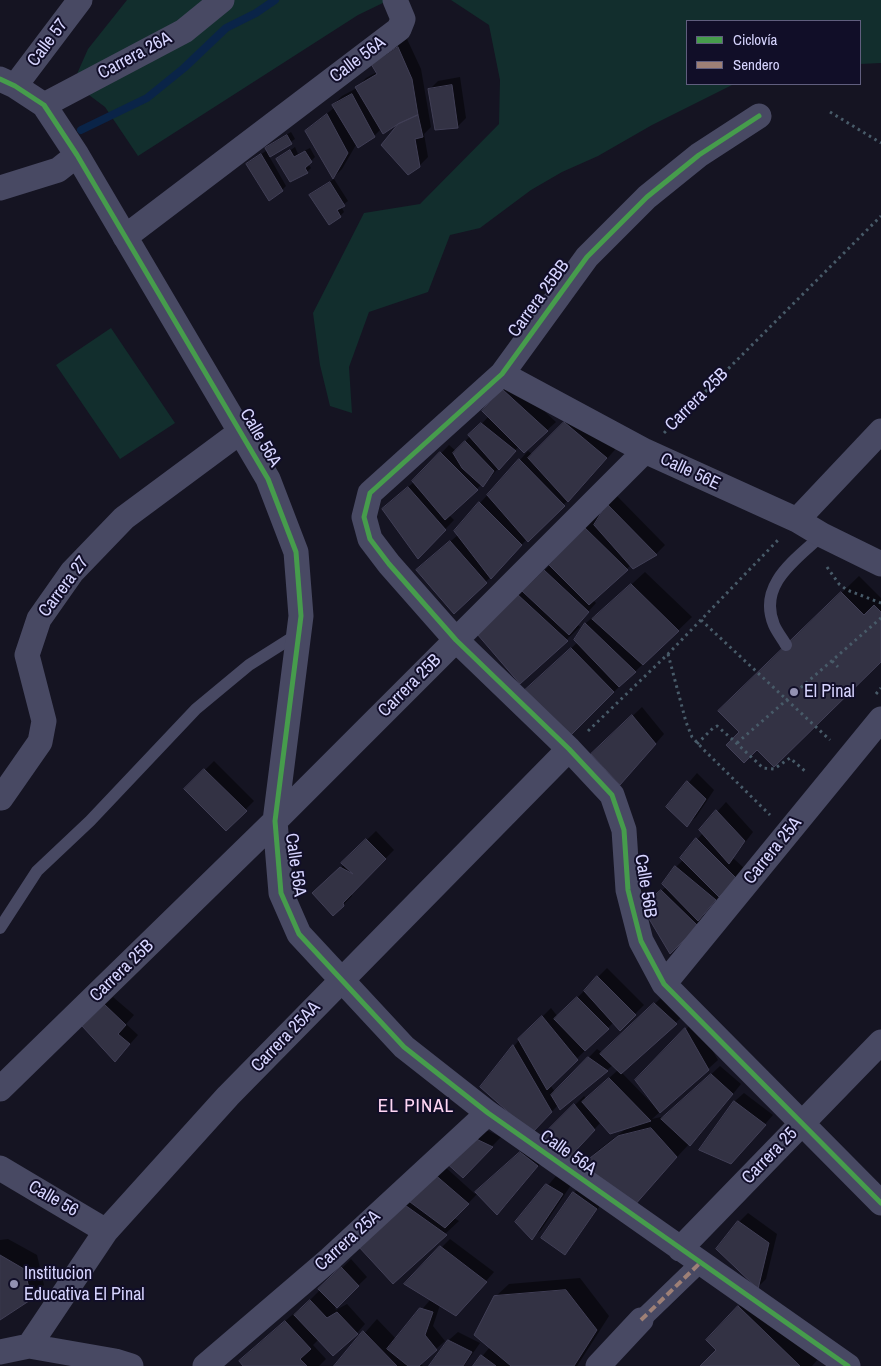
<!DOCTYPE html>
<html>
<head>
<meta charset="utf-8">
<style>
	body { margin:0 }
	#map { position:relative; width:881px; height:1366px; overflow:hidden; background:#151422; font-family:"Archivo Narrow",sans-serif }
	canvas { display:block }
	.legend { position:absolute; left:686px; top:20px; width:175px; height:65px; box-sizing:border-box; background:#110e28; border:1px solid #605e7e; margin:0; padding:6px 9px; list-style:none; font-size:15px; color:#d7d5ff }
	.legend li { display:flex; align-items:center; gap:10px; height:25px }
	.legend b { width:25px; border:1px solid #605e7e }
</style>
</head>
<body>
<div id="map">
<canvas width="881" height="1366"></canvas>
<ul class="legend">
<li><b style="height:6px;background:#469c4c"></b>Ciclovía</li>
<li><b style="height:6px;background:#9e8076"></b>Sendero</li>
</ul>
</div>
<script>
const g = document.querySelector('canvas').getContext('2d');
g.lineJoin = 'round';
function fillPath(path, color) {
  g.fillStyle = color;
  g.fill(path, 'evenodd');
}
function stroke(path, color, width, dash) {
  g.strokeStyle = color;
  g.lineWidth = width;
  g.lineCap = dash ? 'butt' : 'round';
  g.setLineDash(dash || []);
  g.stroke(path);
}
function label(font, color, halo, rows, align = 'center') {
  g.font = font + ' "Archivo Narrow",sans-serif';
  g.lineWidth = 4;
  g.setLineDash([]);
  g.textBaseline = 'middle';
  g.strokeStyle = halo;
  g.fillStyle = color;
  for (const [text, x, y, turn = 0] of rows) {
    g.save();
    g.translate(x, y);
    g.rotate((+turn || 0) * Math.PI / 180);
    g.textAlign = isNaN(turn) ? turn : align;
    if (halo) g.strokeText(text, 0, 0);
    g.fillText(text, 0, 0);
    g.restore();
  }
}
const green = new Path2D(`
	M127,0H389L358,15L138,156L105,107L73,83L88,49Z
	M451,0H881V63L860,64V21H687V84H734L652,125L598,156L562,172L531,190L480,228L450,235L428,292L369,312L349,367L352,413L330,406L320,365L313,313L364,213L420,204L499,124L500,80L489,25Z
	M111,328L175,423L120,459L56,365Z`);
const shadow = new Path2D(`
	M407,39L421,69L431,127L424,134L428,157L419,166L402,121L381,129L374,136L357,143L342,169L334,177L306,131L335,107L333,105L342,96L357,88L366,78L377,72L381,55Z
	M460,77L466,118L457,127L429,90L438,81Z
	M291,132L295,139L269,156L286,186L282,190L248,164L267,150L270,145Z
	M295,147L298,154L310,148L315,157L308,164L311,168L307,172L278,159Z
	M334,179L348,201L341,206L344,212L340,216L315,192Z
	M512,381L556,422L524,451L519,446L483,485L482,484L449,515L454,520L418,557L383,509L414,482L449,445L456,451L489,416L503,390Z
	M578,409L620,444L581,488L527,539L495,573L454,612L427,561L458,535L480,503L520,460L528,451L533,455Z
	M617,496L665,545L656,554L633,567L631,565L593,600L596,603L577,624L580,627L520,683L479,634L550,565L596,513L600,517L608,505Z
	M645,572L692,617L571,733L540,677L578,642L576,639L586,623L595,615L597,616Z
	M859,576L881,598V660L720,711Z
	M642,707L664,734L629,774L593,754Z
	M214,761L254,801L226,829L186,789Z
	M697,773L714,790L696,817L687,825L668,807Z
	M726,802L753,832L733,858L745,869L703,914L705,916L670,952L652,899L666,887L676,867L683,860L681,858L703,833L701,830Z
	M376,831L394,850L351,893L352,896L343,905L322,885L345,864L343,863Z
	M607,968L644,1005L620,1029L614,1022L550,1085L555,1092L597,1049L603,1053L664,995L685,1014L621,1072L657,1109L658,1108L637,1080L695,1020L718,1060L652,1119L665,1116L672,1111L720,1066L741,1084L699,1136L690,1145L689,1144L634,1204L583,1165L596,1152L627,1128L601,1122L576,1149L544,1136L584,1096L586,1099L618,1070L613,1065L561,1108L558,1105L541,1123L481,1086L520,1039L551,1008L558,1017Z
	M113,997L134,1015L126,1024L138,1035L123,1052L83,1026Z
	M744,1093L773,1115L739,1154L701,1150L735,1101Z
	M482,1128L501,1137L463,1176Z
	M529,1144L546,1157L506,1205L497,1214L478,1193L454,1218L459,1221L393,1282L360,1246L443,1165L475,1194Z
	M556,1176L571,1185L541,1230L532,1238L517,1222Z
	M582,1184L604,1200L573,1244L564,1253L574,1193Z
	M748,1213L777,1234L766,1279L758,1287L739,1222Z
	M8,1239L37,1255L44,1285L31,1298L0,1318V1240Z
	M450,1239L494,1272L464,1306L440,1305L433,1326L445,1341L420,1363L423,1366H336L377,1319L396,1339L431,1299L406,1283Z
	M351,1259L367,1277L335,1308L336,1310L347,1304L365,1324L357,1333L319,1339L313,1345L326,1359L319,1366H245L254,1348L299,1309L300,1310Z
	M580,1278L609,1316L577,1366H474L490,1347L495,1297L509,1284Z
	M752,1294L819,1358L812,1366H702L718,1350L739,1307Z
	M458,1332L480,1343L464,1366H431L449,1340Z`);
const stream = new Path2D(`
	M81,130L147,98L184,68L226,28L256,13L275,0`);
const building = new Path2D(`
	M398,47L412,79L418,115L398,124L383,134L355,87L377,74L371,64Z
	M452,85L458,128L435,130L428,89Z
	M352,94L375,137L358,148L332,105Z
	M327,114L348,153L333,179L305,131Z
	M418,115L423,137L415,139L420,167L408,175L381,145L398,124Z
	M287,135L292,144L270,157L265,148Z
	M290,150L294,157L305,151L312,162L305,168L308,173L290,182L276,159Z
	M261,154L283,191L269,201L246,164Z
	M330,182L345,206L337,210L341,217L329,225L309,195Z
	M502,389L548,431L524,453L482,411Z
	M564,422L607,458L568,502L528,458Z
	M481,423L516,451L499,470L468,435Z
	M465,441L494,471L483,487L462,468L453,453Z
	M440,452L478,490L445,520L412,481Z
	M519,459L565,506L528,542L487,495Z
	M408,487L446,530L418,559L382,509Z
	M479,502L522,545L491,579L454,531Z
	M607,504L657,555L633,569L594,525Z
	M582,525L628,570L589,605L549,565Z
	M450,541L487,583L454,614L416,570Z
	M544,570L589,612L569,635L522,591Z
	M631,584L679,631L643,665L592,619Z
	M841,592L864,615L874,605L881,612V662L774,767L757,750L744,763L726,745L739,732L718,711Z
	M517,594L568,641L520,684L477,634Z
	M585,623L636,672L619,687L574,640Z
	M571,648L614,692L571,735L525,690Z
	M632,715L656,744L620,785L591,754Z
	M204,769L247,811L226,831L184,789Z
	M687,781L706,799L687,827L666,807Z
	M716,810L745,841L729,864L699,830Z
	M696,838L737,879L719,897L680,858Z
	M366,839L386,859L343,903L344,906L333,916L312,893L340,867L353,874L341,863Z
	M675,866L716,900L698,921L662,884Z
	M661,890L698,926L670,954L642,907Z
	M597,976L636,1015L620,1031L584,991Z
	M577,997L609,1029L585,1051L554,1019Z
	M654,1003L677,1024L621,1074L600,1054Z
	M104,1004L126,1025L118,1034L130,1044L115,1062L82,1026Z
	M542,1016L578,1060L547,1090L518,1039Z
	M685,1028L709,1070L660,1113L635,1080Z
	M513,1045L552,1112L532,1133L480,1087Z
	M588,1057L608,1071L560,1110L551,1095Z
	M711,1074L733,1094L690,1146L661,1119Z
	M609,1078L651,1121L610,1134L582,1102Z
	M734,1101L766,1125L731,1164L699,1150Z
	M574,1104L595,1130L567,1160L542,1136Z
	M651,1128L677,1157L634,1206L581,1165L618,1136Z
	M472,1137L493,1147L463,1178L444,1161Z
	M520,1152L538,1166L497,1215L475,1192Z
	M433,1173L469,1204L445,1228L406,1199Z
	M546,1184L563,1194L532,1240L515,1222Z
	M573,1192L597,1209L565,1255L541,1238Z
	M402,1203L447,1235L393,1284L358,1246Z
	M738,1221L769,1243L758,1289L716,1249Z
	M440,1246L487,1282L456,1316L404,1284Z
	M0,1255L24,1269L32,1299L0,1320Z
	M341,1267L359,1286L337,1308L318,1289Z
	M566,1290L597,1330L574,1366H511L474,1335L494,1296Z
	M310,1300L327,1318L337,1312L358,1334L333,1356L294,1315Z
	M738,1306L800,1366H700L716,1350L706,1340Z
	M420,1308L433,1312L425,1335L437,1350L419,1366H408L387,1349Z
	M285,1321L311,1349L300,1359L307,1366H243L239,1361Z
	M363,1331L397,1366H334Z
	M448,1340L472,1352L463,1366H429Z
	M481,1355L496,1366H473Z`);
const path = new Path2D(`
	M830,112L881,143
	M664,433L881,216
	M827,567L839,584L847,590L881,603
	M701,620L830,740
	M668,654L686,722L692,737L703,749L770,815
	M832,661L838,667
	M876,694L881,688
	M588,731L668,654L779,539
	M737,743L881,618
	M697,744L713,728L717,726L732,739L763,768L774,769L790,758L806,772`);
const service = new Path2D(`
	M786,645C782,638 777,632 774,625C757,584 797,559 822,535
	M0,928L37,871L90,821L196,709L249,665L298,634`);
const pedestrian = new Path2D(`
	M641,1320L700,1263`);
const minor = new Path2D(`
	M0,79L15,86L44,105L77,155L268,479L296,552L301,616L275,821L281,893L299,934L404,1047L488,1113L848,1366
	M15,86L80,0
	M44,105L184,31L222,0
	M759,116L699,155L647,197L587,257L502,374L370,493L364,517L370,539L389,564L456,640L569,749L612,795L624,830L628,890L641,941L664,984L881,1203
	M0,188L58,170L77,155
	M125,237L399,29L403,19L395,0
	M502,374L645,451L797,520L822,535L881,564
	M797,520L881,431
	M1,798L40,742L44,721L27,655L39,619L72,572L124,518L240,432
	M664,984L881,719
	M0,1089L275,821L645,451
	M0,1168L106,1231
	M680,1249L881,1042
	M29,1346L106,1231L228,1096L569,749
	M0,1352L29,1346L115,1361L131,1366
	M205,1366L330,1259L488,1113
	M598,1366L641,1320`);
const quiet = new Path2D(`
	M641,1320L700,1263`);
const cycleway = new Path2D(`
	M0,79L15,86L44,105L77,155L268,479L296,552L301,616L275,821L281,893L299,934L404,1047L488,1113L848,1366
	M759,116L699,155L647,197L587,257L502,374L370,493L364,517L370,539L389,564L456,640L569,749L612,795L624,830L628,890L641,941L664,984L881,1203`);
const markers = [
	[794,692,5,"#9391b2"],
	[14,1284,5,"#9391b2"]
];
const streetNames = [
	["Calle 57",48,43,-53],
	["Carrera 26A",135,56,-28],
	["Calle 56A",358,60,-37],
	["Carrera 25BB",539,299,-54],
	["Carrera 25B",697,400,-45],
	["Calle 56A",260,438,60],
	["Calle 56E",690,472,25],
	["Carrera 27",64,587,-53],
	["Carrera 25B",410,686,-45],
	["Carrera 25A",773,851,-51],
	["Calle 56A",295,865,82],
	["Calle 56B",645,886,81],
	["Carrera 25B",122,971,-44],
	["Carrera 25AA",286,1037,-46],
	["Calle 56A",568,1153,35],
	["Carrera 25",770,1156,-46],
	["Calle 56",53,1199,30],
	["Carrera 25A",348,1241,-42]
];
const poiNames = [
	["El Pinal",804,692],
	["Institucion",24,1274],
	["Educativa El Pinal",24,1295]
];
const neighbourhoodNames = [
	["EL PINAL",416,1107]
];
fillPath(green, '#122e2d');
fillPath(shadow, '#0007');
stroke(stream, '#0a2448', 8);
fillPath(building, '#333244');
stroke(building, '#413f56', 1);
stroke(path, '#485b69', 3, [2.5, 4]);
stroke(service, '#484963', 12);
stroke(pedestrian, '#484963', 19);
stroke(minor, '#484963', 25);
stroke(quiet, '#9e8076', 4, [8, 4]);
stroke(cycleway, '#469c4c', 5);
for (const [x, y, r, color] of markers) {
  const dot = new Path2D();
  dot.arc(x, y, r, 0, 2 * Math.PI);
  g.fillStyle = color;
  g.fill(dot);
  stroke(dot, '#110e28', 2);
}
label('18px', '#d7d5ff', '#110e28', streetNames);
label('18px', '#d7d5ff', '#110e28', poiNames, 'left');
g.letterSpacing = '1px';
label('19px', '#ffd7f3', '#110e28', neighbourhoodNames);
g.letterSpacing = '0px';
</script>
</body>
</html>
